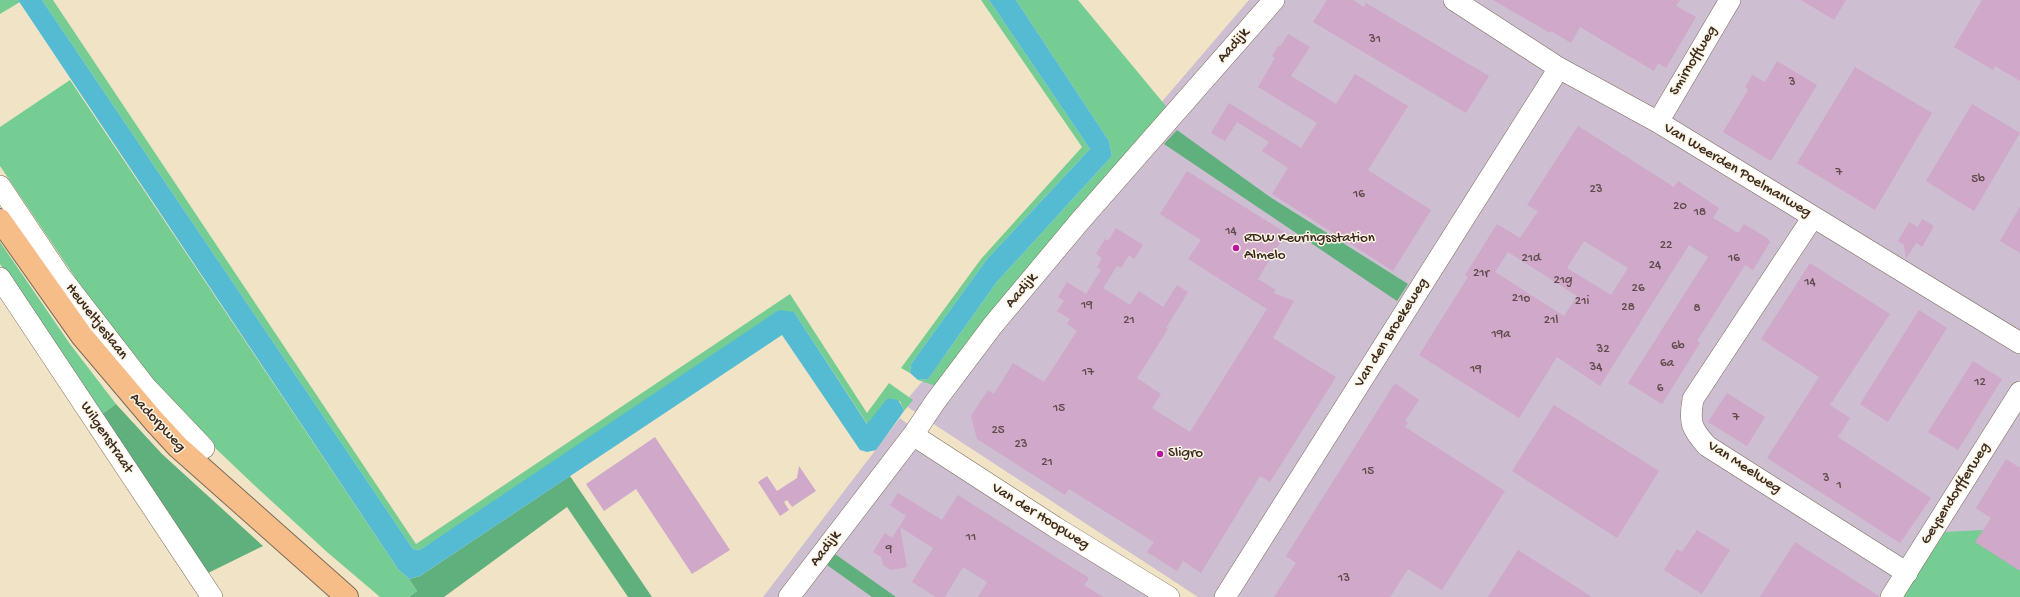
<!DOCTYPE html>
<html>
<head>
<meta charset="utf-8">
<style>
	body { margin:0 }
	canvas { display:block; background:#f1e4c6 }
</style>
</head>
<body>
<canvas width="2020" height="597"></canvas>
<script>
const g = document.querySelector('canvas').getContext('2d');
g.lineJoin = 'round';
function fillPath(path, color) {
  g.fillStyle = color;
  g.fill(path, 'evenodd');
}
function stroke(path, color, width, dash) {
  g.strokeStyle = color;
  g.lineWidth = width;
  g.lineCap = dash ? 'butt' : 'round';
  g.setLineDash(dash || []);
  g.stroke(path);
}
function label(font, color, halo, rows, align = 'center') {
  g.font = font + ' "Gochi Hand",sans-serif';
  g.lineWidth = 3;
  g.setLineDash([]);
  g.textBaseline = 'middle';
  g.strokeStyle = halo;
  g.fillStyle = color;
  for (const [text, x, y, turn = 0] of rows) {
    g.save();
    g.translate(x, y);
    g.rotate((+turn || 0) * Math.PI / 180);
    g.textAlign = isNaN(turn) ? turn : align;
    if (halo) g.strokeText(text, 0, 0);
    g.fillText(text, 0, 0);
    g.restore();
  }
}
const industrial = new Path2D(`
	M1249,0H2020V597H1198L903,404Z
	M900,418L948,456L1167,597H763Z`);
const green = new Path2D(`
	M0,0H18L20,2L0,14Z
	M42,0H53L416,544L790,294L867,413L889,383L913,400L904,411L900,401L868,425L794,312L420,550L413,549Z
	M981,0H989L1090,149L987,259L911,364L910,373L901,368L981,259L1082,147Z
	M1016,0H1078L1170,111L939,387L918,380L928,379L996,283L1112,156L1109,141Z
	M70,80L398,569L409,579L417,591L409,597H380L327,552L253,484L191,425L170,402L97,310L0,166V127Z
	M0,242L70,344L116,404L99,416L0,264Z
	M2020,528V597H1903L1945,532Z`);
const forest = new Path2D(`
	M1177,130L1270,197L1408,284L1397,301L1164,144Z
	M116,404L162,454L263,546L204,575L99,416Z
	M570,476L652,597H628L567,507L444,597H409L417,591L409,579L420,576Z
	M835,554L896,597H872L827,565Z`);
const water = new Path2D(`
	M18,0H42L413,549L420,550L779,310L794,312L867,424L887,399C898,398 900,401 904,411L876,450L867,452L860,450L782,335L420,576L409,579L398,569Z
	M989,0H1016L1109,141L1112,156L996,283L928,379L918,380L910,373L911,364L987,259L1090,149Z`);
const building = new Path2D(`
	M1327,0H1353L1364,7L1366,3L1489,76L1466,113L1313,22Z
	M1493,0H1680L1676,6L1696,17L1666,68L1658,63L1654,71L1580,27L1571,43L1551,31L1550,33Z
	M1801,0H1846L1834,20Z
	M1982,0H2020V81L1995,66L1993,70L1954,47Z
	M1288,34L1310,47L1291,76L1325,97L1336,104L1355,74L1408,106L1368,170L1431,210L1393,271L1272,194L1288,168L1262,151L1269,142L1237,122L1225,141L1211,133L1229,103L1301,148L1317,123L1258,87L1275,58L1272,56L1278,46L1280,47Z
	M1777,61L1817,85L1771,161L1723,132L1748,90L1745,87L1752,75L1765,82Z
	M1855,67L1932,113L1875,210L1797,163Z
	M1972,104L2020,133L1974,211L1926,181Z
	M1578,126L1674,187L1678,181L1719,208L1713,218L1738,233L1744,224L1767,238L1770,242L1753,270L1745,265L1697,341L1700,343L1662,404L1628,383L1708,257L1689,245L1600,386L1557,357L1519,418L1419,355L1468,277L1465,275L1497,224L1520,238L1538,211L1527,205ZM1584,241L1628,268L1611,295L1567,268ZM1508,252L1577,296L1564,316L1495,272Z
	M1187,171L1286,233L1258,279L1276,290L1274,293L1294,301L1273,338L1336,377L1270,482L1260,476L1201,573L1183,561L1177,571L1147,552L1154,542L1069,489L1065,495L977,439L971,416L988,390L994,394L1013,363L1044,382L1077,331L1067,324L1070,319L1057,311L1064,301L1058,297L1067,282L1086,294L1101,270L1097,267L1102,258L1096,254L1105,239L1108,241L1116,228L1143,245L1134,259L1129,255L1121,268L1117,266L1103,288L1130,305L1139,291L1163,307L1177,285L1188,292L1166,328L1168,329L1137,378L1161,394L1152,408L1190,432L1267,309L1188,259L1201,240L1160,214Z
	M2020,207V253L2000,241Z
	M1922,219L1934,226L1922,247L1916,243L1906,259L1904,245L1898,241L1909,222L1918,227Z
	M1810,263L1890,314L1830,405L1850,418L1838,437L1931,498L1900,543L1767,458L1819,377L1761,339Z
	M1919,310L1947,328L1888,422L1860,404Z
	M1973,361L2002,379L1958,450L1928,432Z
	M1395,383L1419,400L1405,421L1408,422L1405,427L1505,491L1442,590L1408,569L1390,597H1274L1296,563L1286,556Z
	M1727,393L1765,417L1747,446L1708,422Z
	M1554,405L1659,471L1617,538L1512,471Z
	M655,437L730,550L692,574L636,489L604,511L586,484Z
	M2006,459L2020,468V571L1975,542L1991,518L1976,508Z
	M799,466L816,491L792,507L787,500L784,502L789,510L780,516L758,482L767,476L777,491L797,478Z
	M898,493L942,520L958,495L1089,578L1084,585L1103,597H978L987,582L963,567L945,597H936L912,582L933,548L900,527L907,567L891,570L883,565L881,557L873,552L885,533L892,538L906,516L890,505Z
	M1697,530L1730,550L1702,594L1664,570L1677,549L1682,552Z
	M1795,542L1879,596V597H1760Z
	M1518,550L1592,597H1488Z`);
const minor = new Path2D(`
	M1454,0L1559,68L1658,122L2020,343
	M1658,122L1730,0
	M0,186L60,276L145,386L204,448
	M1813,217L1693,399C1689,423 1691,428 1707,446L1907,573
	M0,278L212,597
	M913,435L1055,527L1169,597
	M789,597L913,435L935,402L993,325L1080,221L1274,0
	M1225,597L1559,68
	M1891,597L2020,392`);
const major = new Path2D(`
	M0,220L82,336L154,421L178,447L347,597`);
const markers = [
	[1236,248,4,"#b5179e"],
	[1160,454,4,"#b5179e"]
];
const numberNames = [
	["31",1375,40],
	["3",1792,83],
	["7",1839,173],
	["5b",1978,180],
	["23",1596,190],
	["16",1359,195],
	["20",1680,207],
	["18",1700,213],
	["14",1231,232],
	["22",1666,246],
	["21d",1531,259],
	["16",1734,259],
	["24",1655,266],
	["21r",1481,274],
	["21g",1563,281],
	["14",1810,283],
	["26",1638,289],
	["21o",1521,299],
	["21i",1582,302],
	["19",1087,306],
	["28",1628,308],
	["8",1697,309],
	["21",1129,321],
	["21l",1551,321],
	["19a",1501,335],
	["6b",1678,347],
	["32",1603,350],
	["6a",1667,364],
	["34",1596,368],
	["19",1476,370],
	["17",1088,373],
	["12",1980,383],
	["6",1660,389],
	["15",1059,409],
	["7",1736,418],
	["25",998,431],
	["23",1021,445],
	["21",1047,463],
	["15",1368,472],
	["3",1826,479],
	["1",1839,486],
	["11",971,538],
	["9",889,550],
	["13",1344,579]
];
const streetNames = [
	["Aadijk",1234,46,-49],
	["Smirnoffweg",1694,61,-59],
	["Van Weerden Poelmanweg",1737,171,31],
	["Aadijk",1022,291,-50],
	["Heuveltjeslaan",96,322,52],
	["Van den Broekeweg",1392,333,-58],
	["Aadorpweg",157,423,47],
	["Wilgenstraat",106,438,56],
	["Van Meelweg",1744,468,33],
	["Geysendorfferweg",1956,494,-58],
	["Van der Hoopweg",1040,517,32],
	["Aadijk",826,549,-53]
];
const poiNames = [
	["RDW Keuringsstation",1244,239],
	["Almelo",1244,256],
	["Sligro",1168,454]
];
fillPath(industrial, '#cebed1');
fillPath(green, '#75cd93');
fillPath(forest, '#60b07d');
fillPath(water, '#55bbd3');
fillPath(building, '#cfa8ca');
stroke(minor, '#7b6b59', 22);
stroke(major, '#7b6b59', 24);
stroke(minor, '#fff', 21);
stroke(major, '#f7bd88', 22);
for (const [x, y, r, color] of markers) {
  const dot = new Path2D();
  dot.arc(x, y, r, 0, 2 * Math.PI);
  g.fillStyle = color;
  g.fill(dot);
  stroke(dot, '#fcf5e5', 1.5);
}
label('13px', '#604a49', null, numberNames);
label('15px', '#3b2a1e', '#fcf5e5', streetNames);
label('15px', '#3b2a1e', '#fcf5e5', poiNames, 'left');
</script>
</body>
</html>
